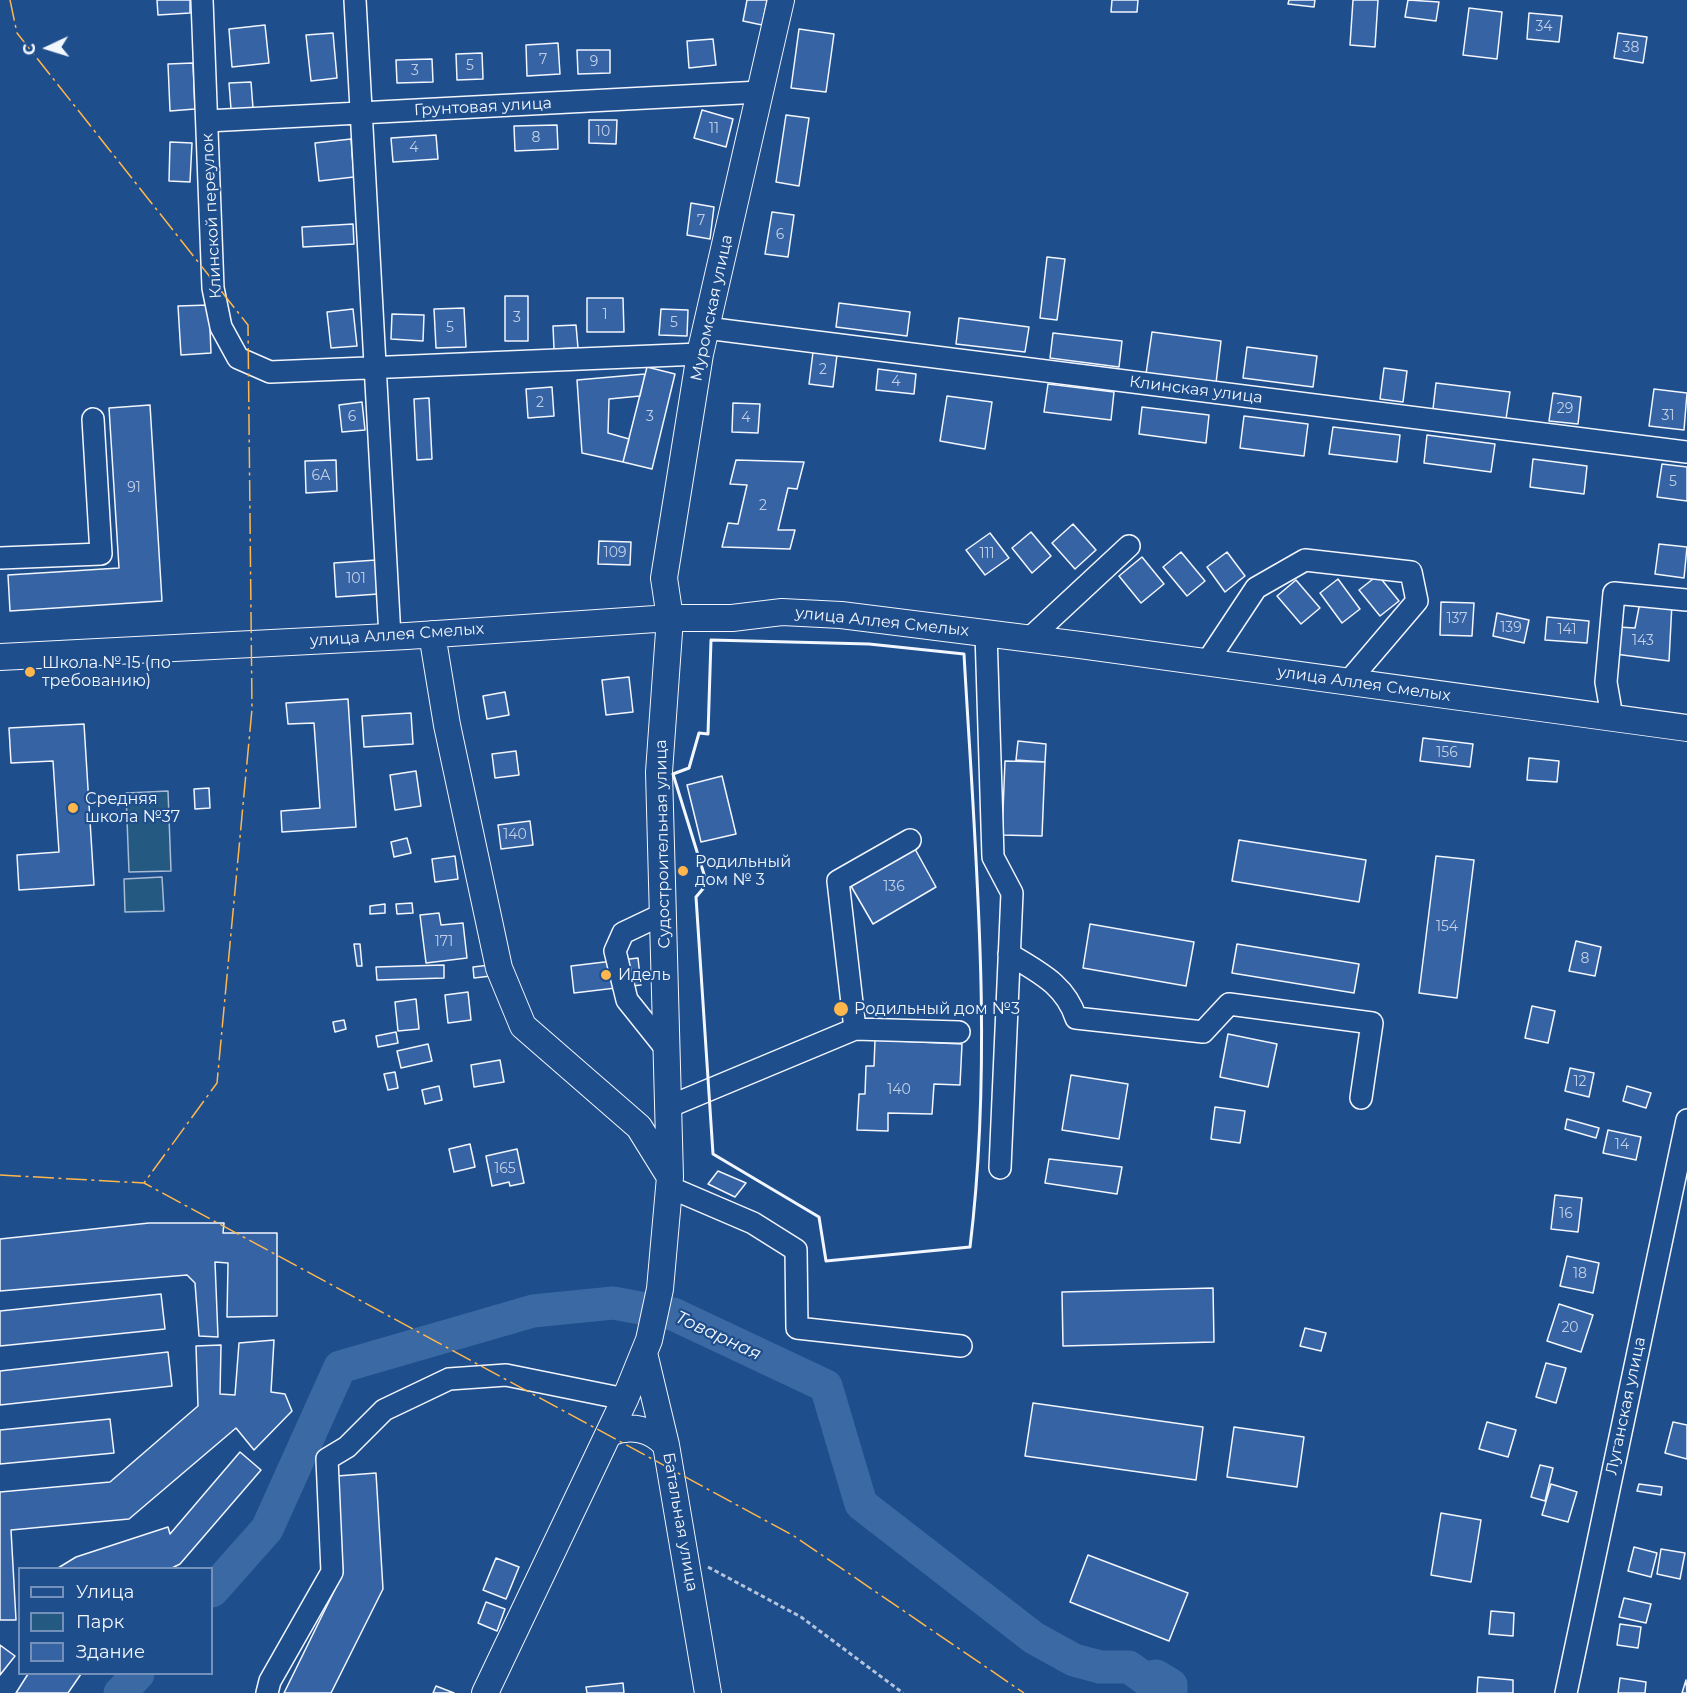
<!DOCTYPE html>
<html>
<head>
<meta charset="utf-8">
<style>
	body { margin:0 }
	#map { position:relative; width:1687px; height:1693px; overflow:hidden; background:#1f4e8c; font-family:Montserrat,sans-serif }
	canvas { display:block }
	.legend { position:absolute; left:18px; top:1567px; width:195px; height:108px; box-sizing:border-box; background:#1f4e8c; border:2px solid #7391ba; margin:0; padding:8px 10px; list-style:none; font-size:18px; color:#f2f6ff }
	.legend li { display:flex; align-items:center; gap:12px; height:30px }
	.legend b { width:30px; border:2px solid #7391ba }
	.north { position:absolute; left:18px; top:18px; width:60px; height:60px; -webkit-text-stroke:4px #1f4e8c; paint-order:stroke; rotate:266deg; font-size:16px; font-weight:700; line-height:24px; text-align:center; color:#f2f6ff }
	.north::after { content:''; display:block; margin:auto; width:21px; height:27px; background:#f2f6ff; clip-path:polygon(50% 0,100% 100%,50% 72%,0 100%) }
</style>
</head>
<body>
<div id="map">
<canvas width="1687" height="1693"></canvas>
<ul class="legend">
<li><b style="height:8px;background:#1f4e8c"></b>Улица</li>
<li><b style="height:16px;background:#245a82"></b>Парк</li>
<li><b style="height:16px;background:#3563a3"></b>Здание</li>
</ul>
<div class="north">С</div>
</div>
<script>
const g = document.querySelector('canvas').getContext('2d');
g.lineJoin = 'round';
function fillPath(path, color) {
  g.fillStyle = color;
  g.fill(path, 'evenodd');
}
function stroke(path, color, width, dash) {
  g.strokeStyle = color;
  g.lineWidth = width;
  g.lineCap = dash ? 'butt' : 'round';
  g.setLineDash(dash || []);
  g.stroke(path);
}
function label(font, color, halo, rows, align = 'center') {
  g.font = font + ' Montserrat,sans-serif';
  g.lineWidth = 4.5;
  g.setLineDash([]);
  g.textBaseline = 'middle';
  g.strokeStyle = halo;
  g.fillStyle = color;
  for (const [text, x, y, turn = 0] of rows) {
    g.save();
    g.translate(x, y);
    g.rotate((+turn || 0) * Math.PI / 180);
    g.textAlign = isNaN(turn) ? turn : align;
    if (halo) g.strokeText(text, 0, 0);
    g.fillText(text, 0, 0);
    g.restore();
  }
}
const green = new Path2D(`
	M168,791L171,871L129,872L126,793Z
	M162,877L164,911L125,912L124,879Z`);
const river = new Path2D(`
	M212,1591L267,1529L340,1367L533,1311L613,1303L673,1314L826,1386L861,1504L1034,1638L1074,1660L1100,1667H1129L1144,1678L1156,1676L1171,1685V1693
	M120,1693L138,1674`);
const building = new Path2D(`
	M157,0H190V13L158,15Z
	M747,0H767L762,25L743,21Z
	M1112,0H1138L1137,12H1111Z
	M1289,0H1315L1314,7L1288,4Z
	M1353,0H1378L1375,47L1350,45Z
	M1408,0L1439,2L1436,21L1405,17Z
	M1469,8L1502,12L1497,59L1463,55Z
	M1529,13L1562,16L1559,42L1527,39Z
	M265,25L269,63L232,67L229,29Z
	M799,29L834,34L826,92L791,88Z
	M333,33L337,78L311,81L306,35Z
	M1618,33L1647,37L1643,63L1614,58Z
	M713,39L716,65L689,68L687,41Z
	M558,43L560,74L527,76L526,45Z
	M577,50H610V73L578,74Z
	M482,53L483,79L457,80L456,54Z
	M432,59L433,82L397,83L396,60Z
	M193,63L195,109L170,111L168,64Z
	M251,82L253,108L231,109L229,83Z
	M702,110L733,119L726,147L694,138Z
	M786,115L809,118L799,186L776,182Z
	M589,120H617L616,144L589,143Z
	M557,125L558,149L515,151L514,126Z
	M436,135L438,159L393,162L391,138Z
	M351,139L354,177L319,181L315,143Z
	M170,142L192,143L190,182L169,181Z
	M691,203L714,207L710,239L687,235Z
	M772,212L794,215L788,257L765,254Z
	M353,224L354,244L303,247L302,227Z
	M1047,257L1065,259L1057,320L1040,318Z
	M505,296H528V341H505Z
	M587,298H623L624,332H587Z
	M839,303L910,312L907,336L836,327Z
	M209,305L211,353L181,355L178,306Z
	M464,308L466,347L436,348L434,309Z
	M353,309L357,346L331,348L327,312Z
	M661,309L688,310L687,336L659,335Z
	M392,314L424,315L423,341L391,339Z
	M959,318L1029,327L1025,352L956,344Z
	M576,325L578,348L554,349L553,326Z
	M1152,332L1221,341L1216,383L1146,374Z
	M1053,333L1122,341L1119,367L1050,358Z
	M1247,347L1317,356L1313,387L1243,378Z
	M813,352L837,355L833,387L809,384Z
	M647,367L675,374L652,469L623,462Z
	M1384,368L1407,371L1403,402L1380,399Z
	M878,369L916,374L914,394L876,390Z
	M645,374L640,396L609,399L608,433L629,439L623,462L582,453L577,380Z
	M1436,383L1510,392L1506,419L1433,409Z
	M1048,384L1114,392L1111,420L1044,412Z
	M552,387L554,416L528,418L526,389Z
	M1654,389L1687,393L1684,430L1649,426Z
	M1553,393L1581,397L1578,424L1549,421Z
	M947,396L992,402L985,449L940,441Z
	M429,398L432,459L417,460L414,399Z
	M362,402L365,430L342,432L339,405Z
	M733,403L760,404L758,433L732,432Z
	M150,405L162,601L10,611L8,575L119,568L109,408Z
	M1142,407L1209,415L1206,443L1139,434Z
	M1244,416L1308,424L1304,456L1240,448Z
	M1333,427L1400,435L1397,462L1329,454Z
	M1427,435L1495,444L1491,472L1424,463Z
	M1533,459L1587,466L1584,494L1530,487Z
	M336,460L337,491L306,493L305,461Z
	M736,460L804,462L797,489L788,488L778,530H795L790,549L722,547L728,523L738,524L747,485L730,484Z
	M1662,464L1687,467V501L1657,497Z
	M1073,524L1096,550L1075,569L1052,543Z
	M1031,532L1051,556L1032,573L1012,548Z
	M990,533L1009,558L985,575L966,550Z
	M599,541L631,542L630,565L598,564Z
	M1659,544L1687,547L1684,578L1655,574Z
	M1181,552L1205,581L1187,596L1163,567Z
	M1227,552L1245,576L1225,592L1207,567Z
	M1142,557L1164,584L1141,603L1119,576Z
	M376,560L378,594L336,597L334,563Z
	M1378,575L1399,601L1380,616L1359,590Z
	M1338,579L1360,609L1342,623L1320,593Z
	M1296,580L1320,608L1301,624L1277,596Z
	M1441,602L1474,603L1472,636L1440,635Z
	M1640,602L1672,603L1669,661L1615,654L1618,627L1635,628Z
	M1497,613L1529,620L1524,643L1493,636Z
	M1547,617L1589,621L1587,643L1545,640Z
	M629,677L633,712L606,715L602,680Z
	M505,692L509,715L487,719L483,696Z
	M348,699L356,827L282,832L281,811L320,808L314,723L288,724L286,703Z
	M411,713L413,744L364,747L362,716Z
	M84,724L94,885L19,890L17,855L59,852L53,761L11,763L9,728Z
	M1423,738L1473,744L1470,767L1420,761Z
	M1018,741L1046,744L1045,762L1016,760Z
	M516,751L519,775L495,778L492,754Z
	M1529,758L1559,761L1557,782L1527,780Z
	M1005,761L1045,762L1042,836L1002,835Z
	M416,771L421,806L395,810L390,775Z
	M722,776L736,834L701,842L687,785Z
	M209,788L210,808L195,809L194,789Z
	M530,821L533,845L501,849L498,825Z
	M407,838L411,853L394,857L391,842Z
	M1239,840L1366,860L1359,902L1232,881Z
	M915,849L936,887L873,924L851,886Z
	M455,856L458,879L435,882L432,859Z
	M1436,856L1474,860L1457,998L1419,993Z
	M412,903L413,913L397,914L396,904Z
	M385,904V913L370,914V906Z
	M439,913L441,925L463,923L467,958L426,963L420,915Z
	M1090,924L1194,942L1186,986L1083,968Z
	M1576,941L1601,947L1595,976L1569,971Z
	M354,944H360L362,966H357Z
	M1237,944L1359,964L1354,993L1232,973Z
	M638,958L641,985L574,993L571,966Z
	M444,965V978L377,980L376,967Z
	M490,965L491,976L474,978L473,967Z
	M468,992L471,1020L448,1023L445,995Z
	M416,999L419,1029L398,1031L395,1002Z
	M1532,1006L1555,1011L1548,1043L1525,1038Z
	M344,1020L346,1029L335,1032L333,1022Z
	M396,1032L398,1043L378,1047L376,1036Z
	M1228,1034L1277,1044L1268,1087L1220,1077Z
	M875,1040L962,1044L960,1085L934,1084L932,1114L888,1113V1131L857,1130L859,1094H865L866,1066H874Z
	M428,1044L432,1061L401,1068L397,1051Z
	M500,1060L504,1082L474,1087L471,1065Z
	M1570,1068L1594,1073L1589,1097L1565,1091Z
	M395,1072L398,1088L388,1090L384,1074Z
	M1071,1075L1128,1084L1119,1139L1062,1130Z
	M439,1086L442,1100L425,1104L422,1090Z
	M1627,1086L1651,1093L1646,1108L1623,1101Z
	M1215,1107L1245,1111L1240,1143L1211,1139Z
	M1567,1119L1599,1128L1596,1138L1565,1129Z
	M1608,1130L1641,1137L1636,1160L1603,1153Z
	M470,1144L475,1167L454,1172L449,1149Z
	M517,1149L524,1183L510,1186L509,1182L492,1186L486,1156Z
	M1049,1159L1122,1167L1117,1194L1045,1183Z
	M718,1171L746,1183L735,1197L708,1184Z
	M1555,1195L1582,1198L1578,1232L1551,1229Z
	M149,1223H224L223,1233H277V1316L227,1317L228,1263L215,1262L218,1337L199,1336L195,1283L187,1275L0,1291V1239Z
	M1567,1256L1599,1263L1593,1293L1560,1286Z
	M1213,1288L1214,1342L1063,1346L1062,1292Z
	M161,1294L165,1329L0,1346V1311Z
	M1559,1304L1593,1315L1581,1352L1547,1341Z
	M1305,1328L1326,1333L1321,1351L1300,1346Z
	M274,1340L271,1392L285,1394L292,1411L254,1450L236,1428L129,1519L11,1530L16,1620H0V1492L110,1482L198,1406L196,1346L221,1345L220,1394L235,1395L239,1343Z
	M168,1352L172,1386L0,1405V1371Z
	M1546,1363L1566,1368L1556,1403L1536,1397Z
	M1033,1403L1203,1427L1196,1480L1025,1456Z
	M110,1419L114,1453L0,1464V1430Z
	M1487,1422L1516,1430L1508,1457L1479,1449Z
	M1673,1422L1687,1425V1459L1665,1453Z
	M1234,1427L1304,1437L1297,1487L1227,1477Z
	M240,1452L261,1470L180,1564L172,1568H58L76,1557L168,1527L170,1534Z
	M1540,1465L1553,1468L1545,1501L1531,1497Z
	M376,1473L383,1589L331,1693H284L343,1573L337,1476Z
	M1551,1484L1577,1492L1568,1522L1542,1515Z
	M1639,1484L1662,1487L1661,1495L1637,1491Z
	M1441,1513L1481,1520L1471,1582L1431,1575Z
	M1634,1547L1657,1553L1651,1577L1628,1571Z
	M1661,1549L1685,1553L1680,1579L1657,1574Z
	M1088,1555L1188,1593L1169,1641L1070,1602Z
	M496,1558L519,1567L506,1599L483,1590Z
	M1624,1598L1651,1604L1646,1623L1619,1617Z
	M486,1602L505,1609L497,1631L478,1623Z
	M1491,1611L1514,1613L1513,1636L1489,1634Z
	M1620,1624L1641,1627L1638,1648L1617,1645Z
	M0,1645L15,1656L0,1675Z
	M28,1674H81L68,1693H16Z
	M1478,1677L1513,1680V1693H1477Z
	M1620,1678L1646,1682L1645,1693H1618Z
	M1686,1680L1687,1693H1682Z
	M623,1683L624,1693H587L586,1687Z
	M436,1686L454,1693H433Z`);
const path = new Path2D(`
	M708,1567L801,1617L903,1693`);
const minor = new Path2D(`
	M202,0L213,288L221,327L238,358L270,372L700,354
	M355,0L390,637
	M207,121L760,92
	M706,328L1687,452
	M0,558L101,554L93,419
	M986,633L993,857L1012,893L1000,1168
	M1030,638L1129,546
	M1207,662L1256,588L1305,560L1411,572L1417,601L1348,682
	M1608,717L1610,705L1606,682L1614,593L1687,600
	M663,914L623,933L615,951L627,1000L667,1050
	M1009,954C1038,972 1065,984 1076,1018L1203,1032L1229,1004L1372,1023L1361,1098
	M855,1029L838,881L910,840
	M668,1107L855,1029L959,1032
	M669,1187L753,1223L796,1250L797,1328L961,1346
	M267,1693L270,1681L332,1572L327,1459L347,1447L384,1410L449,1379L506,1375L625,1399
	M1566,1693L1687,1120`);
const major = new Path2D(`
	M432,634L447,725L499,968L523,1026L639,1127L670,1177
	M0,657L407,636L670,618H732L782,612L841,615L1080,645L1687,728
	M644,1353L666,1445L708,1693
	M610,1433C630,1424 652,1429 666,1445
	M485,1693L625,1399L649,1340L660,1289L670,1177L659,772L670,618L664,578L700,354L781,0`);
const wall = new Path2D(`
	M711,640L869,644L964,654C975,850 994,1051 970,1247L826,1261L819,1217L713,1154L696,897L707,884L673,774L689,768L699,733L708,734Z`);
const power = new Path2D(`
	M10,0L17,33L248,325L252,709L217,1083L144,1183
	M0,1175L144,1183L794,1536L1024,1693`);
const markers = [
	[30,672,6,"#ffb74d"],
	[73,808,6,"#ffb74d"],
	[683,871,6,"#ffb74d"],
	[606,975,6,"#ffb74d"],
	[841,1009,8,"#ffb74d"]
];
const numberNames = [
	["34",1544,27],
	["38",1631,48],
	["7",543,60],
	["9",594,62],
	["5",470,66],
	["3",415,71],
	["11",714,129],
	["10",603,132],
	["8",536,138],
	["4",414,148],
	["7",701,221],
	["6",780,235],
	["1",605,315],
	["3",517,318],
	["5",674,323],
	["5",450,328],
	["2",823,370],
	["4",896,382],
	["2",540,403],
	["29",1565,409],
	["31",1668,416],
	["6",352,417],
	["3",650,417],
	["4",746,418],
	["6А",321,476],
	["5",1673,482],
	["91",134,488],
	["2",763,506],
	["109",615,553],
	["111",987,554],
	["101",356,579],
	["137",1457,619],
	["139",1511,628],
	["141",1567,630],
	["143",1643,641],
	["156",1447,753],
	["140",515,835],
	["136",894,887],
	["154",1447,927],
	["171",444,942],
	["8",1585,959],
	["12",1580,1082],
	["140",899,1090],
	["14",1622,1145],
	["165",505,1169],
	["16",1566,1214],
	["18",1580,1274],
	["20",1570,1328]
];
const streetNames = [
	["Грунтовая улица",483,107,-3],
	["Клинской переулок",212,216,-93],
	["Муромская улица",712,308,-78],
	["Клинская улица",1196,390,7],
	["улица Аллея Смелых",882,622,6],
	["улица Аллея Смелых",397,635,-4],
	["улица Аллея Смелых",1364,684,8],
	["Судостроительная улица",663,844,-91],
	["Луганская улица",1626,1406,-78],
	["Батальная улица",680,1522,80]
];
const poiNames = [
	["Школа № 15 (по",42,663],
	["требованию)",42,681],
	["Средняя",85,799],
	["школа №37",85,817],
	["Родильный",695,862],
	["дом № 3",695,880],
	["Идель",618,975],
	["Родильный дом №3",854,1009]
];
const waterNames = [
	["Товарная",718,1336,25]
];
fillPath(green, '#245a82');
stroke(green, '#a8bbd7', 1.5);
stroke(river, '#3b69a3', 33);
fillPath(building, '#3563a3');
stroke(building, '#f2f6ff', 1.5);
stroke(minor, '#f2f6ff', 24);
stroke(major, '#f2f6ff', 28);
stroke(path, '#b3c4dc', 3, [4.5, 3]);
stroke(minor, '#1f4e8c', 21);
stroke(major, '#1f4e8c', 26);
stroke(wall, '#f2f6ff', 3);
stroke(power, '#ffb74d', 1.5, [21, 4.5, 3, 4.5]);
for (const [x, y, r, color] of markers) {
  const dot = new Path2D();
  dot.arc(x, y, r, 0, 2 * Math.PI);
  g.fillStyle = color;
  g.fill(dot);
  stroke(dot, '#1f4e8c', 2);
}
label('14px', '#c3d1e8', null, numberNames);
label('16px', '#f2f6ff', '#1f4e8c', streetNames);
label('16px', '#f2f6ff', '#1f4e8c', poiNames, 'left');
label('italic 18px', '#f2f6ff', '#1f4e8c', waterNames);
</script>
</body>
</html>
